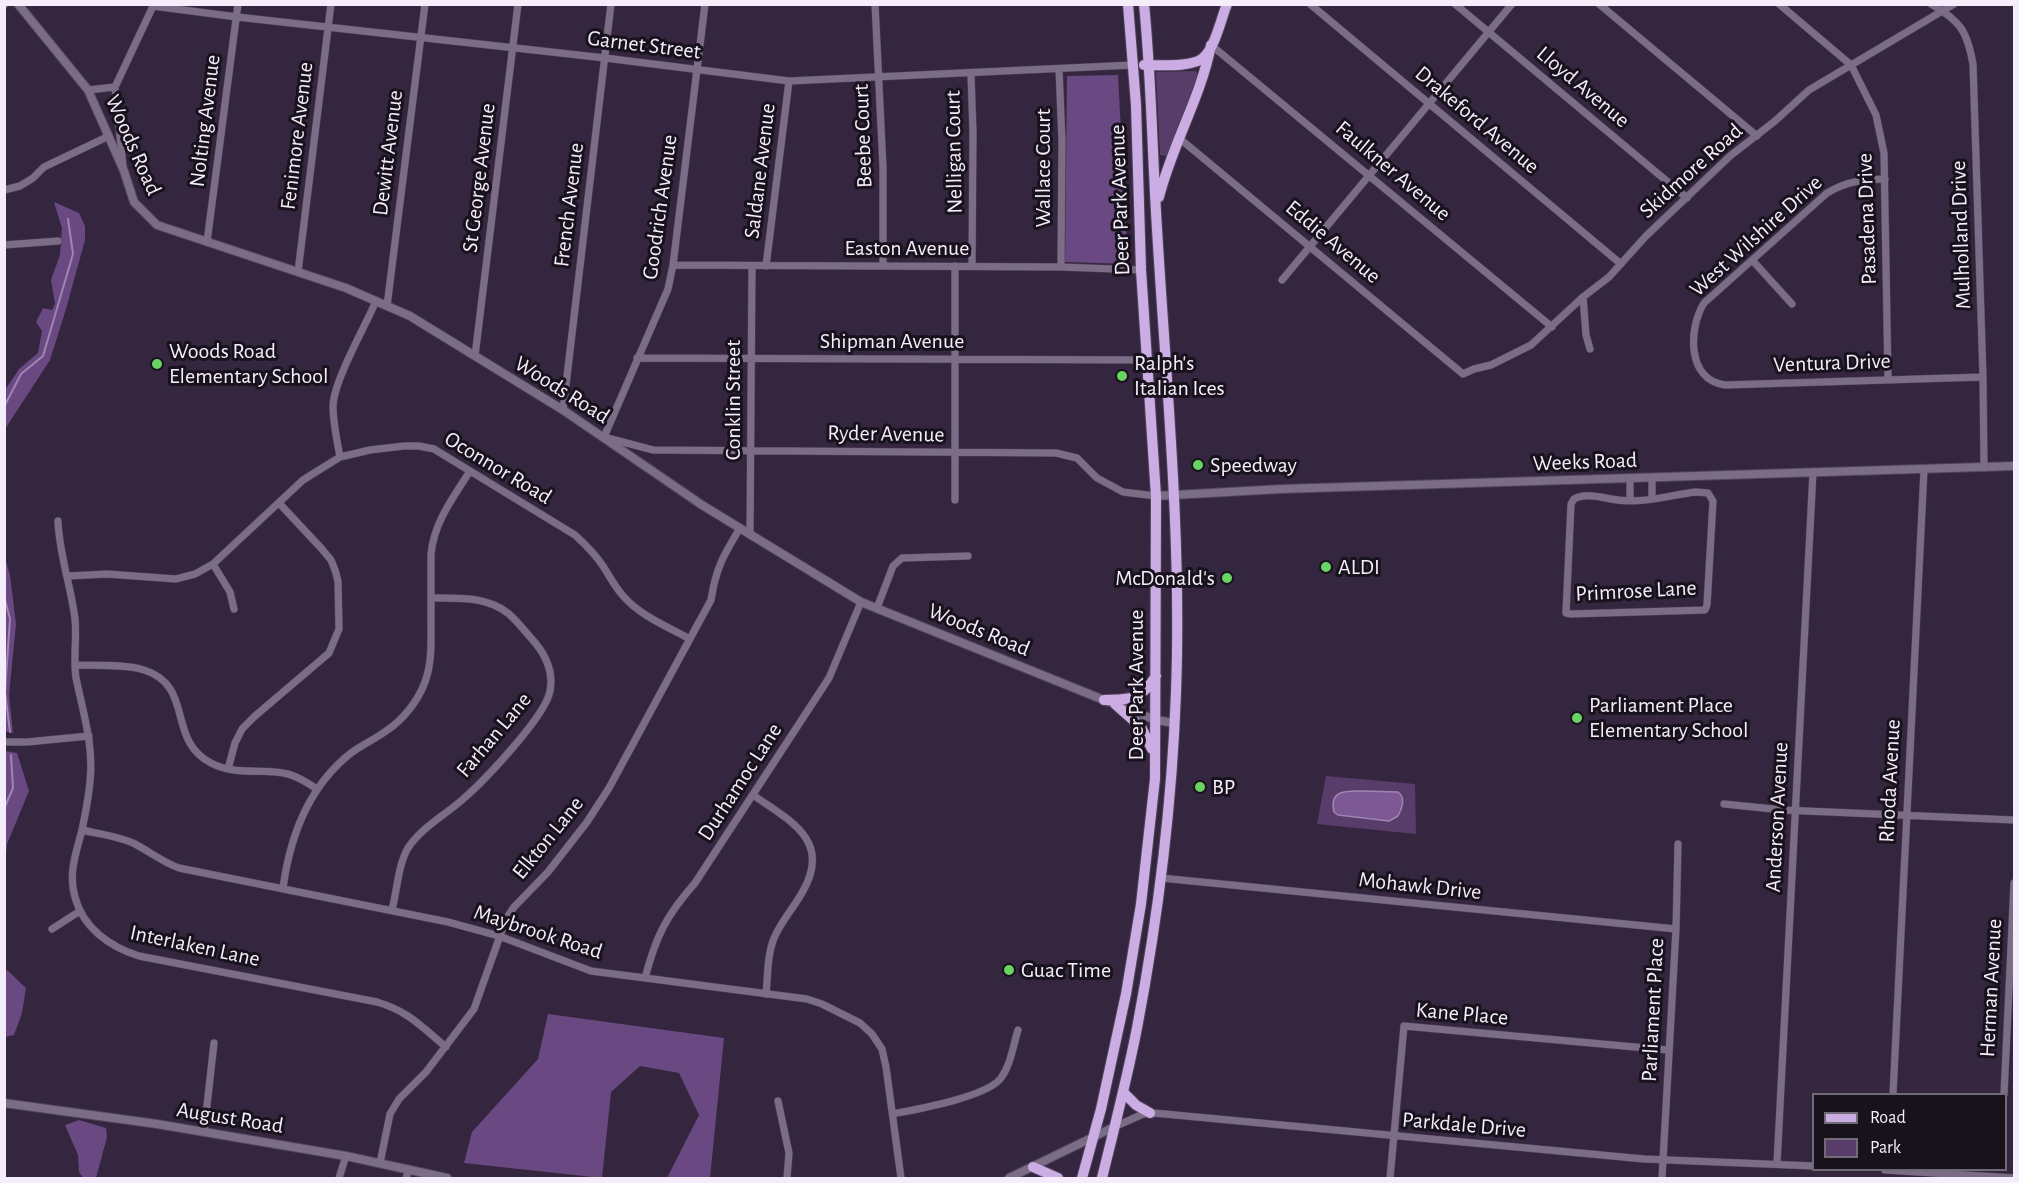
<!DOCTYPE html>
<html>
<head>
<meta charset="utf-8">
<style>
	body { margin:0 }
	#map { position:relative; width:2019px; height:1183px; overflow:hidden; background:#34263e; font-family:"Alegreya Sans",sans-serif }
	canvas { display:block }
	.frame { position:absolute; inset:0; border:6px solid #f5edfc; pointer-events:none }
	.legend { position:absolute; left:1812px; top:1093px; width:195px; height:78px; box-sizing:border-box; background:#18121d; border:2px solid #706a76; margin:0; padding:8px 10px; list-style:none; font-size:18px; color:#f5edfc }
	.legend li { display:flex; align-items:center; gap:12px; height:30px }
	.legend b { width:30px; border:2px solid #706a76 }
</style>
</head>
<body>
<div id="map">
<canvas width="2019" height="1183"></canvas>
<div class="frame"></div>
<ul class="legend">
<li><b style="height:8px;background:#cbace3"></b>Road</li>
<li><b style="height:16px;background:#583d6b"></b>Park</li>
</ul>
</div>
<script>
const g = document.querySelector('canvas').getContext('2d');
g.lineJoin = 'round';
function fillPath(path, color) {
  g.fillStyle = color;
  g.fill(path, 'evenodd');
}
function stroke(path, color, width, dash) {
  g.strokeStyle = color;
  g.lineWidth = width;
  g.lineCap = dash ? 'butt' : 'round';
  g.setLineDash(dash || []);
  g.stroke(path);
}
function label(font, color, halo, rows, align = 'center') {
  g.font = font + ' "Alegreya Sans",sans-serif';
  g.lineWidth = 6;
  g.setLineDash([]);
  g.textBaseline = 'middle';
  g.strokeStyle = halo;
  g.fillStyle = color;
  for (const [text, x, y, turn = 0] of rows) {
    g.save();
    g.translate(x, y);
    g.rotate((+turn || 0) * Math.PI / 180);
    g.textAlign = isNaN(turn) ? turn : align;
    if (halo) g.strokeText(text, 0, 0);
    g.fillText(text, 0, 0);
    g.restore();
  }
}
const green = new Path2D(`
	M1195,71L1198,74L1197,77L1167,156L1160,155L1156,72Z
	M1326,776L1415,784L1416,834L1317,824Z`);
const forest = new Path2D(`
	M1118,75L1128,264L1065,262L1067,76Z
	M54,202L79,213L85,226V240L66,309L50,360L5,429V390L19,369L38,353L42,331L36,322L43,308L52,310L55,304L51,280L60,255L62,228Z
	M5,558L10,575L16,624L9,695L13,733L4,731Z
	M5,751L17,753L29,791L7,844L5,867Z
	M7,970L26,988L22,1013L14,1035L5,1037L4,972Z
	M548,1014L724,1038L710,1178H667L699,1115L679,1073L640,1066L611,1092L602,1178L464,1163L472,1132L538,1059Z
	M79,1120L106,1128L107,1137L96,1178H83L79,1172L78,1155L65,1125Z`);
const water = new Path2D(`
	M1361,791L1398,792C1406,798 1402,808 1398,816L1389,821L1338,815L1334,812C1329,790 1345,791 1361,791Z`);
const stream = new Path2D(`
	M4,407L21,374L43,356L73,254L68,219
	M4,596L10,619L5,692L10,732
	M4,809L13,788L11,755`);
const minor = new Path2D(`
	M705,4L673,265L668,289L604,437L653,450L1056,453L1077,458L1097,478L1123,492L1156,496
	M875,4L883,167V266
	M1310,4L1621,264
	M1455,4L1687,198
	M1599,4L1757,136
	M1779,4L1851,65L1876,115L1884,153L1888,379
	M1931,4C1960,21 1967,30 1973,64L1983,377L1984,468
	M4,5L5,4
	M153,6L237,17L605,58L789,81L1133,65
	M1211,45L1552,327
	M1059,69L1062,141L1061,267
	M971,74L973,133L972,266
	M88,90L115,87
	M1179,138L1463,374L1474,369L1491,365L1531,345L1583,297L1609,277L1646,236L1730,156L1775,121L1809,90L1954,4
	M123,166L115,87L154,4
	M1885,179C1862,180 1847,181 1827,193L1704,303C1688,329 1687,380 1725,385L1983,377
	M4,190L20,186L33,178L44,167L109,136
	M207,242L238,4
	M4,245L58,241
	M1753,261L1792,304
	M673,265L1061,267L1141,270
	M766,266L789,81
	M298,272L331,4
	M1282,280L1512,4
	M1583,297L1586,335L1590,349
	M387,306L425,4
	M475,356L518,4
	M637,358L1147,360
	M563,410L611,4
	M340,457C337,440 333,423 333,406C334,380 365,327 376,301
	M1652,478V499
	M1696,492L1708,493L1713,501L1707,605L1705,610L1571,614L1566,613L1571,504L1574,499C1585,493 1599,497 1611,499C1640,505 1669,495 1696,492Z
	M955,500V266
	M1630,500V479
	M58,521C59,554 71,586 75,619C77,638 73,659 76,678C83,712 94,746 90,781C89,797 85,814 82,830C76,853 68,874 75,897C83,928 110,947 139,956L377,1002C408,1011 422,1027 446,1047
	M750,535L752,266
	M213,564L230,592L234,609
	M68,576L107,574L176,579L195,574L213,564L303,480L340,457L370,450L404,446H419L434,449L575,535C586,545 595,554 603,566C610,577 615,587 624,597C641,616 668,627 690,639
	M877,608L893,566L902,558L968,556
	M75,665C96,666 125,664 144,670C195,686 166,740 211,763C235,776 263,768 288,774C299,777 308,783 317,789
	M4,742H27L89,736
	M228,769L235,743L242,729L255,716L329,653L339,629L338,581L335,570L331,560L321,548L279,503
	M753,795C789,820 832,840 803,891C795,906 783,919 776,934C767,951 768,975 766,994
	M1724,804L1783,810L2014,820
	M82,830C99,834 117,836 133,843C149,851 162,862 179,868L448,922L499,936L591,971L807,999L822,1004L860,1023L872,1034L882,1049L886,1067L901,1178
	M1161,878L1676,929
	M283,888C290,836 309,786 351,753C362,745 375,739 386,731C403,720 418,701 425,682C432,663 431,643 431,623C431,600 431,577 431,554C434,522 453,498 470,471
	M392,910C397,891 398,865 408,848C421,828 445,815 462,800C483,782 546,716 550,691C554,670 544,652 531,638C524,630 517,621 509,614C487,596 458,598 431,598
	M52,929L80,911
	M645,978C656,936 666,916 695,883L829,678L861,602
	M1893,1094L1924,470
	M2004,1094L2014,883
	M778,1101L789,1153L787,1178
	M893,1114C917,1109 987,1097 1001,1078C1011,1064 1013,1046 1018,1030
	M1114,1127L1143,1114L1154,1113L1644,1159L1814,1166
	M204,1132L214,1043
	M380,1163L390,1114L399,1099L426,1072L474,1009L506,919L514,907L548,872L587,822L609,788L711,600C716,568 723,556 740,528
	M1777,1164L1813,472
	M1885,1170L2014,1178
	M339,1178L346,1156
	M406,1178L409,1169
	M1390,1178L1404,1026L1668,1050
	M1662,1178L1676,929L1678,844`);
const tertiary = new Path2D(`
	M18,4L88,90L124,171L134,202L157,225L346,288L410,316L563,410L702,505L861,602L1109,702
	M1156,496L1281,489L2014,466
	M1121,707L1156,720L1174,723
	M4,1103L157,1124L346,1156L447,1178
	M1009,1178L1114,1127`);
const primary = new Path2D(`
	M1144,65C1158,65 1194,68 1204,57C1215,47 1221,19 1227,4
	M1159,197C1172,145 1201,97 1211,45
	M1104,700C1131,699 1140,701 1156,676
	M1115,704L1141,727L1152,749
	M1123,1092L1136,1105L1150,1113
	M1033,1167L1058,1178
	M1082,1178L1101,1109L1126,994L1141,904L1155,779L1156,496L1141,270L1136,105L1128,4
	M1102,1178C1114,1129 1127,1079 1137,1028C1158,918 1172,805 1176,692C1182,532 1165,372 1156,212C1152,143 1151,74 1144,4`);
const markers = [
	[157,364,6,"#69d364"],
	[1122,376,6,"#69d364"],
	[1198,465,6,"#69d364"],
	[1326,567,6,"#69d364"],
	[1227,578,6,"#69d364"],
	[1577,718,6,"#69d364"],
	[1200,787,6,"#69d364"],
	[1009,970,6,"#69d364"]
];
const streetNames = [
	["Garnet Street",644,45,7],
	["Lloyd Avenue",1583,87,40],
	["Drakeford Avenue",1477,120,40],
	["Nolting Avenue",205,121,-83],
	["Fenimore Avenue",297,136,-83],
	["Beebe Court",863,136,-92],
	["Woods Road",133,145,66],
	["Nelligan Court",954,152,-91],
	["Dewitt Avenue",388,153,-83],
	["Wallace Court",1043,168,-90],
	["Saldane Avenue",760,171,-83],
	["Faulkner Avenue",1393,171,40],
	["Skidmore Road",1691,171,-42],
	["St George Avenue",479,178,-83],
	["Deer Park Avenue",1120,200,-92],
	["French Avenue",569,205,-83],
	["Goodrich Avenue",660,207,-82],
	["Pasadena Drive",1867,219,-92],
	["Mulholland Drive",1961,235,-92],
	["West Wilshire Drive",1756,236,-42],
	["Eddie Avenue",1333,242,40],
	["Easton Avenue",907,248],
	["Shipman Avenue",892,341],
	["Ventura Drive",1832,363,-2],
	["Woods Road",562,390,32],
	["Conklin Street",733,400,-90],
	["Ryder Avenue",886,434,1],
	["Weeks Road",1585,462,-2],
	["Oconnor Road",498,468,31],
	["Primrose Lane",1636,591,-3],
	["Woods Road",979,630,22],
	["Deer Park Avenue",1136,685,-90],
	["Farhan Lane",494,735,-50],
	["Rhoda Avenue",1890,781,-87],
	["Durhamoc Lane",740,782,-57],
	["Anderson Avenue",1777,817,-87],
	["Elkton Lane",548,838,-51],
	["Mohawk Drive",1420,886,6],
	["Maybrook Road",538,932,18],
	["Interlaken Lane",195,946,12],
	["Herman Avenue",1991,988,-87],
	["Parliament Place",1653,1010,-87],
	["Kane Place",1462,1014,5],
	["August Road",230,1118,9],
	["Parkdale Drive",1464,1125,5]
];
const poiNames = [
	["Woods Road",169,351],
	["Elementary School",169,376],
	["Ralph's",1134,363],
	["Italian Ices",1134,388],
	["Speedway",1210,465],
	["ALDI",1338,567],
	["McDonald's",1215,578,"right"],
	["Parliament Place",1589,705],
	["Elementary School",1589,730],
	["BP",1212,787],
	["Guac Time",1021,970]
];
fillPath(green, '#583d6b');
fillPath(forest, '#6a4982');
fillPath(water, '#7c5994');
stroke(water, '#a085b3', 1.5);
stroke(stream, '#a085b3', 2);
stroke(minor, '#4f4259', 8);
stroke(tertiary, '#4f4259', 10);
stroke(primary, '#4f4259', 12);
stroke(minor, '#7c6d87', 7);
stroke(tertiary, '#7c6d87', 8);
stroke(primary, '#cbace3', 10);
for (const [x, y, r, color] of markers) {
  const dot = new Path2D();
  dot.arc(x, y, r, 0, 2 * Math.PI);
  g.fillStyle = color;
  g.fill(dot);
  stroke(dot, '#18121d', 2);
}
label('22px', '#f5edfc', '#18121d', streetNames);
label('22px', '#f5edfc', '#18121d', poiNames, 'left');
</script>
</body>
</html>
